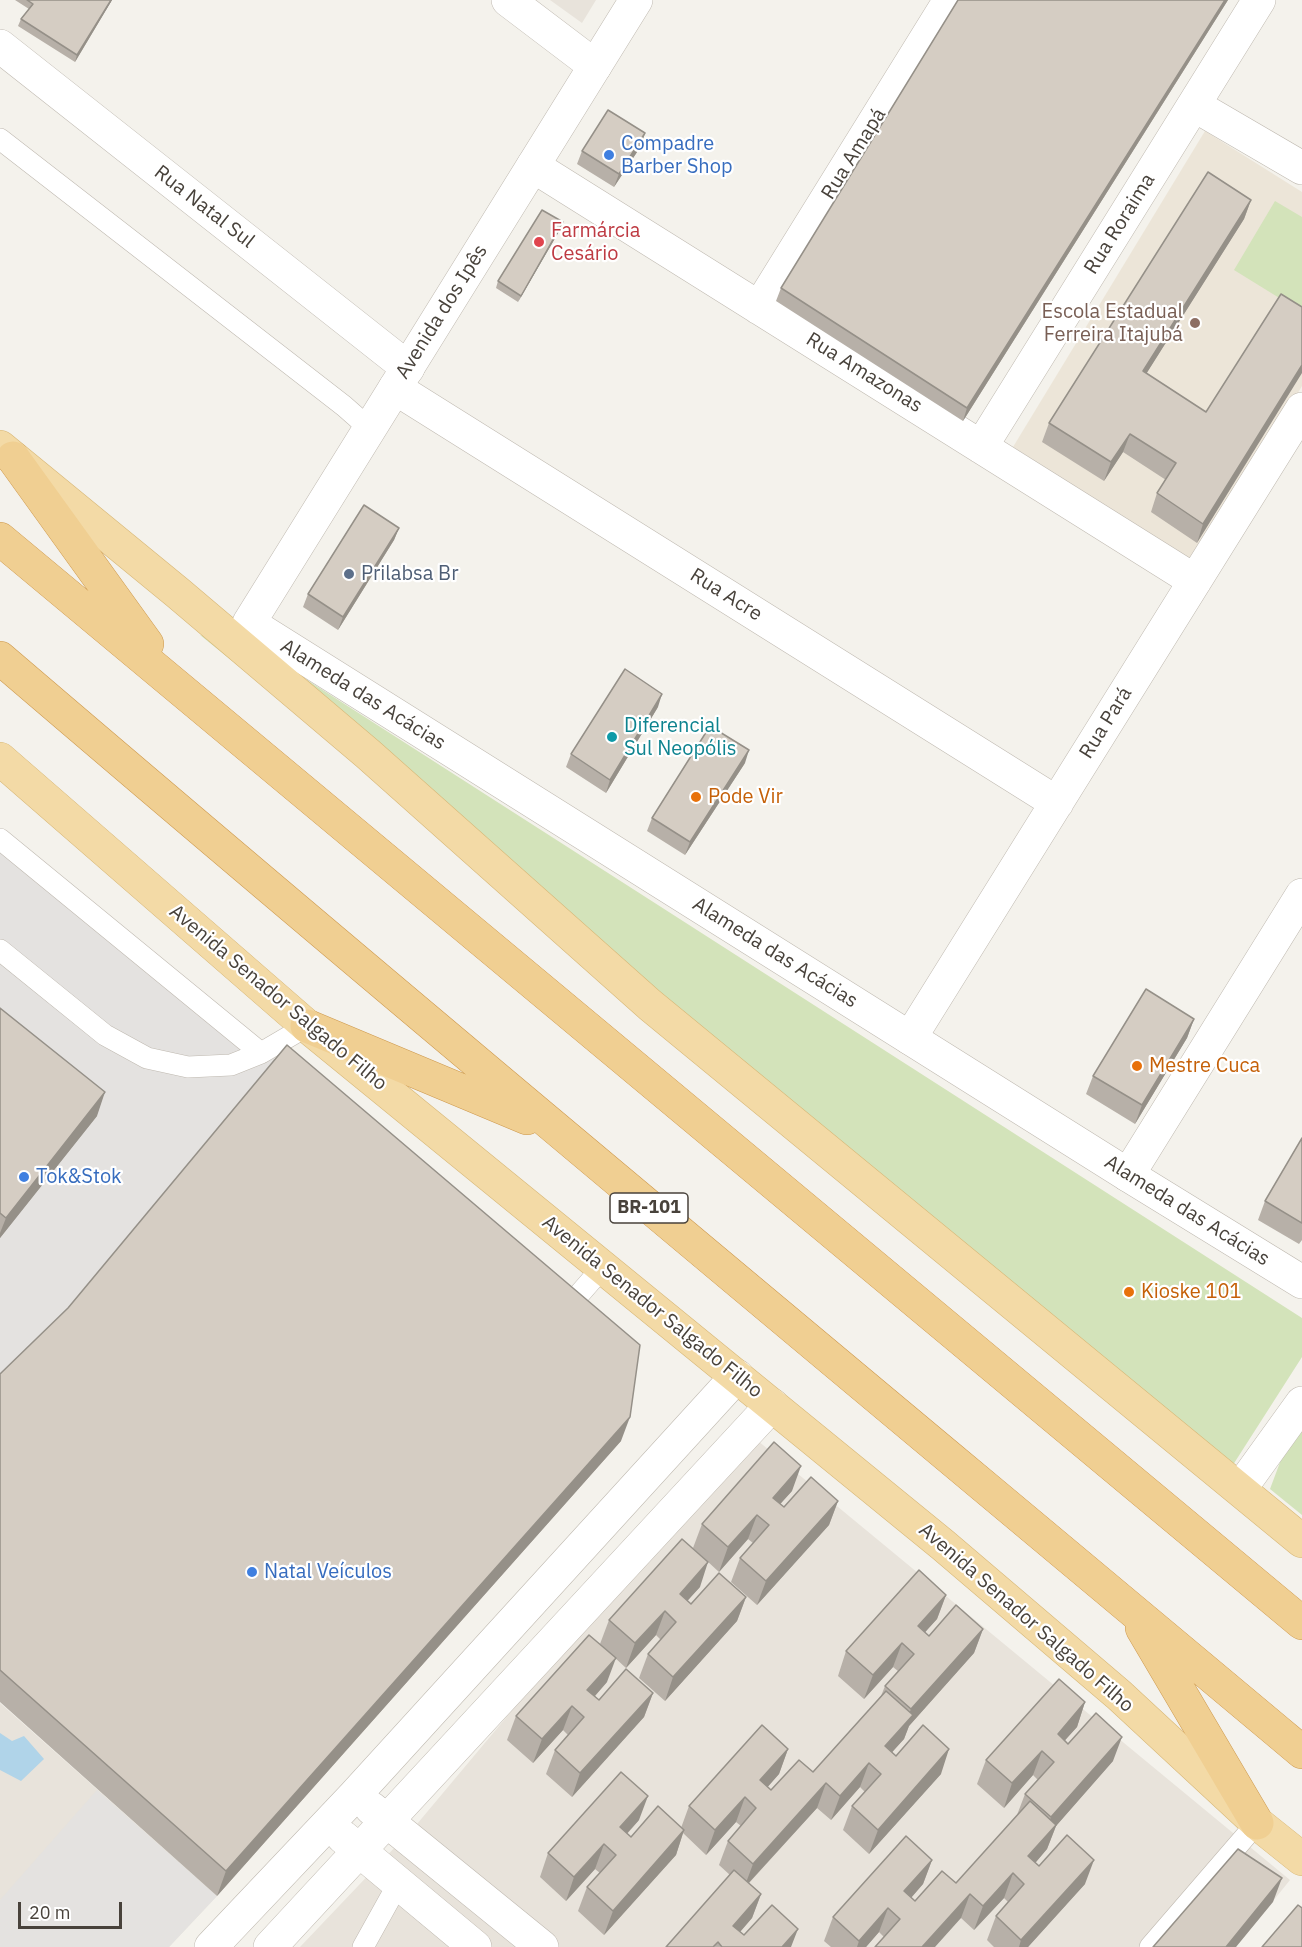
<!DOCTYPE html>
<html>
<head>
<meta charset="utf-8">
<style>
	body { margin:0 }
	#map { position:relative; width:1302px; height:1947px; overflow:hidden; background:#f4f2ec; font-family:"IBM Plex Sans",sans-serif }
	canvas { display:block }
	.scale { position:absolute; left:18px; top:1902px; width:104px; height:27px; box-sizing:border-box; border:3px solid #48423b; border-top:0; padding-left:8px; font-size:18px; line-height:21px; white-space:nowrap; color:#48423b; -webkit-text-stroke:4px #fff; paint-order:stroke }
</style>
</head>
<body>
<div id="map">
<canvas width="1302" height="1947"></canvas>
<div class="scale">20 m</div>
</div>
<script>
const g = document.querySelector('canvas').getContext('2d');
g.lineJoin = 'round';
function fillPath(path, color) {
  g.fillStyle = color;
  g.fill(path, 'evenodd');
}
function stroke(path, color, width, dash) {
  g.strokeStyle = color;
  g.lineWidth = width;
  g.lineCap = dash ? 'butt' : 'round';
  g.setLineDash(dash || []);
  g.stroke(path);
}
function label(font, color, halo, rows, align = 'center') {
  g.font = font + ' "IBM Plex Sans",sans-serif';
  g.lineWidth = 4.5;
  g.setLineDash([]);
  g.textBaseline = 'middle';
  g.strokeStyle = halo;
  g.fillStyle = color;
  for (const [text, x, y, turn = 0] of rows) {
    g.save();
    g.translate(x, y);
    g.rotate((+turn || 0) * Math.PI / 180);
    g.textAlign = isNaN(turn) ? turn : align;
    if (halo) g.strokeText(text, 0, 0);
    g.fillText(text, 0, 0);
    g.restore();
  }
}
const residential = new Path2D(`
	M550,0H596L582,23Z
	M746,1431L1290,1880L1236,1947H300L417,1824Z
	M0,1703L217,1896L169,1947H0Z`);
const education = new Path2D(`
	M1205,131L1302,192V386L1195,564L1013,447Z`);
const green = new Path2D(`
	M1275,201L1302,217V312L1234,270Z
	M200,635L239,643L279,662L1302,1318V1357L1231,1468Z
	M1302,1413V1515L1270,1489L1294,1425Z`);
const parking = new Path2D(`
	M0,828L282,1065L0,1390Z
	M97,1790L217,1896L169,1947H0V1900Z`);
const water = new Path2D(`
	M0,1733L12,1741L24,1736L44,1759L21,1781L0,1770Z`);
const service = new Path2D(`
	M0,139L344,406L370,429
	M0,839L261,1053
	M0,950L105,1035L147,1058L188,1067L231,1065L261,1053L307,1026
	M562,1314L603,1267
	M363,1947L398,1884
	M1150,1947L1257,1823`);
const minor = new Path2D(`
	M508,0L595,66
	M0,46L408,368
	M1194,105L1302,168
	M533,166L1195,581
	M759,308L950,0
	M395,388L1057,803
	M981,447L1259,0
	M910,1038L1302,409
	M1128,1175L1302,895
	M371,1808L542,1947
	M343,1837L475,1947
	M211,1947L354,1796L737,1376
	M270,1947L772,1405`);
const tertiary = new Path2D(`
	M636,0L249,623L1128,1175L1302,1282
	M1240,1489L1302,1403`);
const primary = new Path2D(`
	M0,447L178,593L368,754L650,1005L1302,1541
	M0,759L307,1026L943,1545L1119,1695L1257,1823L1302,1859`);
const trunk = new Path2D(`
	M13,458L147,644
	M0,539L1302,1623
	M0,658C431,1027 867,1388 1302,1752
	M307,1026L527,1118
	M1142,1628L1257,1823`);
const wall = new Path2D(`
	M15,0H112L75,62L18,26L21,19L29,9Z
	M958,0H1228L963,421L776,301L781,288Z
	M641,146L614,187L577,164L582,151Z
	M1251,200L1244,219L1146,374L1206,412L1302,307L1197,543L1151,512L1157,493L1166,480L1123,452L1104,481L1042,442L1049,423Z
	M561,228L518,302L496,288L498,281Z
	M399,528L394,540L338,630L303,607L308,594Z
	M658,707L606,793L566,767L571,754Z
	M745,763L685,855L647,831L652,818Z
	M0,1008L97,1116L0,1238Z
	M1194,1019L1187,1038L1135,1124L1086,1094L1093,1076Z
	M1302,1138V1240L1299,1244L1258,1220L1265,1201Z
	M0,1374L621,1441L217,1896L0,1702Z
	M792,1491L780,1504L784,1507L838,1501L829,1525L757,1605L731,1582L740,1558L753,1543L748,1539L719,1572L693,1548L702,1524Z
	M700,1587L687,1600L691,1604L746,1597L737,1621L665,1701L639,1678L648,1654L661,1640L656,1635L626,1668L600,1644L609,1620Z
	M946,1595L937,1619L925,1632L929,1636L983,1629L974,1653L909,1726L904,1739L892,1752L896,1756L941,1774L869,1854L843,1830L852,1806L865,1792L860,1787L831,1820L817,1808L749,1883L761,1894L752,1918L740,1932L744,1935L791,1947H666L730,1875L719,1865L728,1841L741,1826L736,1822L706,1855L683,1833L676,1855L604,1935L578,1911L587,1887L600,1873L595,1869L566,1901L540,1877L548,1853L639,1820L627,1834L631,1837L681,1828L689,1806L788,1749L779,1774L767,1787L771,1790L813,1772L881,1696L885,1686L898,1671L893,1667L864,1699L838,1676L846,1651Z
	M607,1682L595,1696L599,1700L653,1693L644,1717L572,1797L546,1774L555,1750L568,1735L563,1730L533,1763L507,1740L516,1716Z
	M1085,1702L1077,1727L1065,1740L1068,1744L1113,1761L1056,1826L1047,1849L1035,1863L1039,1866L1085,1884L1028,1947H994L987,1940L996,1916L1008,1902L1004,1898L974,1930L961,1918L884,1937L879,1932L866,1947H831L824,1941L833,1917L932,1860L923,1884L911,1898L915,1901L956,1883L1017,1815L1025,1794L1038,1780L1033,1775L1004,1808L977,1784L986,1760Z`);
const shadedWall = new Path2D(`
	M111,0H112L75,62L77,55Z
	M1225,0H1228L963,421L967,408Z
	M645,133L641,146L614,187L619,174Z
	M1251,200L1244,219L1136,390L1143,371Z
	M563,222L561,228L518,302L521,296Z
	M1302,365V373L1197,543L1203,524Z
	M1130,434L1123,452L1104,481L1111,462Z
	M399,528L394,540L338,630L343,617Z
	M662,694L658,707L606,793L610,780Z
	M749,750L745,763L685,855L690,842Z
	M1194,1019L1187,1038L1135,1124L1142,1105Z
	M105,1092L97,1116L0,1238V1233L6,1218Z
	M630,1417L621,1441L217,1896L226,1871Z
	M801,1466L792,1491L764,1522L773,1498Z
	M838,1501L829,1525L757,1605L766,1581Z
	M757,1515L748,1539L719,1572L728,1547Z
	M708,1562L700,1587L672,1618L680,1594Z
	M946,1595L937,1619L909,1650L918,1626Z
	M746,1597L737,1621L665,1701L673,1677Z
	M665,1611L656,1635L626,1668L635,1643Z
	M983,1629L974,1653L909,1726L904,1739L876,1770L885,1746L906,1722L911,1709Z
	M902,1643L893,1667L864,1699L873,1675Z
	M616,1658L607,1682L579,1714L587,1690Z
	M653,1693L644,1717L572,1797L580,1773Z
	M1085,1702L1077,1727L1049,1758L1058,1734Z
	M572,1706L563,1730L533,1763L542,1739Z
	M1122,1737L1113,1761L1056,1826L1047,1849L1020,1881L1028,1856L1042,1841L1051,1817Z
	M788,1749L779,1774L752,1805L760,1780Z
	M949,1749L941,1774L869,1854L878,1830Z
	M1042,1751L1033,1775L1004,1808L1012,1783Z
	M869,1763L860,1787L831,1820L840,1796Z
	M826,1783L817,1808L744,1888L753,1864Z
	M648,1796L639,1820L611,1851L620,1827Z
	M745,1797L736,1822L706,1855L715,1830Z
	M684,1830L676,1855L604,1935L613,1911Z
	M604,1844L595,1869L566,1901L574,1877Z
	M932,1860L923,1884L896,1915L904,1891Z
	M1094,1860L1085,1884L1028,1947H1019L1021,1940Z
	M1013,1873L1004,1898L974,1930L983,1906Z
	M1282,1878L1273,1902L1236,1947H1226Z
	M761,1894L752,1918L727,1947L733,1926Z
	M970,1894L961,1918L935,1947H922Z
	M888,1908L879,1932L866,1947H857L859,1941Z
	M798,1929L791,1947H782Z`);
const building = new Path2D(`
	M27,0H111L77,55L21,19L33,4Z
	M958,0H1225L967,408L781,288Z
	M608,110L645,133L619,174L582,151Z
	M1208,172L1251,200L1143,371L1206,412L1281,294L1302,307V365L1203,524L1157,493L1176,463L1130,434L1111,462L1049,423Z
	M542,210L563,222L521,296L498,281Z
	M364,505L399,528L343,617L308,594Z
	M625,669L662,694L610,780L571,754Z
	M710,726L749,750L690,842L652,818Z
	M1146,989L1194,1019L1142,1105L1093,1076Z
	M0,1008L105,1092L6,1218L0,1213Z
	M287,1045L640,1345L630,1417L226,1871L0,1670V1374L68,1308Z
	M1302,1138V1223L1265,1201Z
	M774,1442L801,1466L773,1498L784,1507L811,1477L838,1501L766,1581L740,1558L769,1525L757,1515L728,1547L702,1524Z
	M682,1539L708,1562L680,1594L691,1604L719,1573L746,1597L673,1677L648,1654L676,1622L665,1611L635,1643L609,1620Z
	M919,1570L946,1595L918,1626L929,1636L956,1605L983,1629L911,1709L885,1686L914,1654L902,1643L873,1675L846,1651Z
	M589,1635L616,1658L587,1690L599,1700L626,1669L653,1693L580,1773L555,1750L584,1717L572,1706L542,1739L516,1716Z
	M1059,1679L1085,1702L1058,1734L1068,1744L1096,1713L1122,1737L1051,1817L1025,1794L1054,1762L1042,1751L1012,1783L986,1760Z
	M886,1691L913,1715L885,1746L896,1756L923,1725L949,1749L878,1830L852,1806L881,1774L869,1763L840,1796L826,1783L753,1864L728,1841L756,1808L745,1797L715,1830L689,1806L762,1725L788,1749L760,1780L771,1790L799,1760L813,1772Z
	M621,1772L648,1796L620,1827L631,1837L658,1806L684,1830L613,1911L587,1887L616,1855L604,1844L574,1877L548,1853Z
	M1030,1801L1056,1825L1028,1856L1039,1866L1067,1835L1094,1860L1021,1940L996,1916L1024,1884L1013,1873L983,1906L970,1894L922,1947H875L900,1919L888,1908L859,1941L833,1917L906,1836L932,1860L904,1891L915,1901L942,1871L956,1883Z
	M1238,1849L1282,1878L1226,1947H1153Z
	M734,1870L761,1894L733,1926L744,1935L772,1905L798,1929L782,1947H722L718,1942L713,1947H666Z
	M1298,1905L1302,1908V1947H1262Z`);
const markers = [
	[609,155,6,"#3f7fe0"],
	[539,242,6,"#e0444e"],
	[1195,323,6,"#8d6e63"],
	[349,574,6,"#5c6f8a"],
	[612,737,6,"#0f9aa8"],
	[696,797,6,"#e8710a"],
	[1137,1066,6,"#e8710a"],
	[24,1177,6,"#3f7fe0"],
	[1129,1292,6,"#e8710a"],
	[252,1572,6,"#3f7fe0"]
];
const shields = [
	[649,1208,78]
];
const shieldNames = [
	["BR-101",649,1208]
];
const shopNames = [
	["Compadre",621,144],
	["Barber Shop",621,167],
	["Tok&Stok",36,1177],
	["Natal Veículos",264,1572]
];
const streetNames = [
	["Rua Amapá",854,154,-58],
	["Rua Natal Sul",204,207,38],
	["Rua Roraima",1120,224,-58],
	["Avenida dos Ipês",442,312,-58],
	["Rua Amazonas",864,373,32],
	["Rua Acre",726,595,32],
	["Alameda das Acácias",363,695,32],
	["Rua Pará",1106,723,-58],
	["Alameda das Acácias",775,953,32],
	["Avenida Senador Salgado Filho",278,998,40],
	["Alameda das Acácias",1187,1211,32],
	["Avenida Senador Salgado Filho",652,1307,39],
	["Avenida Senador Salgado Filho",1026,1618,41]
];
const healthNames = [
	["Farmárcia",551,231],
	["Cesário",551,254]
];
const educationNames = [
	["Escola Estadual",1183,312],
	["Ferreira Itajubá",1183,335]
];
const serviceNames = [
	["Prilabsa Br",361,574]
];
const cultureNames = [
	["Diferencial",624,726],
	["Sul Neopólis",624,749]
];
const foodNames = [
	["Pode Vir",708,797],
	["Mestre Cuca",1149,1066],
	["Kioske 101",1141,1292]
];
fillPath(residential, '#e8e3db');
fillPath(education, '#ece5d8');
fillPath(green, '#d3e3ba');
fillPath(parking, '#e4e2e0');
fillPath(water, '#b0d4e9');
stroke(service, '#bfb9b0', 22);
stroke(minor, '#bfb9b0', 34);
stroke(tertiary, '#bfb9b0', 34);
stroke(primary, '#d7b777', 34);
stroke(trunk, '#cd994e', 34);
stroke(service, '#fff', 21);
stroke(minor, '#fff', 33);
stroke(tertiary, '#fff', 33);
stroke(primary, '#f3daa6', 33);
stroke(trunk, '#f0cf92', 33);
fillPath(wall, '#b7b0a8');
fillPath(shadedWall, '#959088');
fillPath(building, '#d5cdc3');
stroke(building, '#959088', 1.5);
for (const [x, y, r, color] of markers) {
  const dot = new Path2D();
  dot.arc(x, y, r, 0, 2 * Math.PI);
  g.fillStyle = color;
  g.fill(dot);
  stroke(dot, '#fff', 2);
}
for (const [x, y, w] of shields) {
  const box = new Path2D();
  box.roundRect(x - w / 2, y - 15, w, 30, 4.5);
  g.fillStyle = '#fff';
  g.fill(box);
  stroke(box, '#48423b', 1.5);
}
label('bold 18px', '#48423b', null, shieldNames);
label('20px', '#366cbe', '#fff', shopNames, 'left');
label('20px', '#48423b', '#fff', streetNames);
label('20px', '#be3a42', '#fff', healthNames, 'left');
label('20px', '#785e54', '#fff', educationNames, 'right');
label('20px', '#4e5e75', '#fff', serviceNames, 'left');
label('20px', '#0d838f', '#fff', cultureNames, 'left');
label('20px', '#c56008', '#fff', foodNames, 'left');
</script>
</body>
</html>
